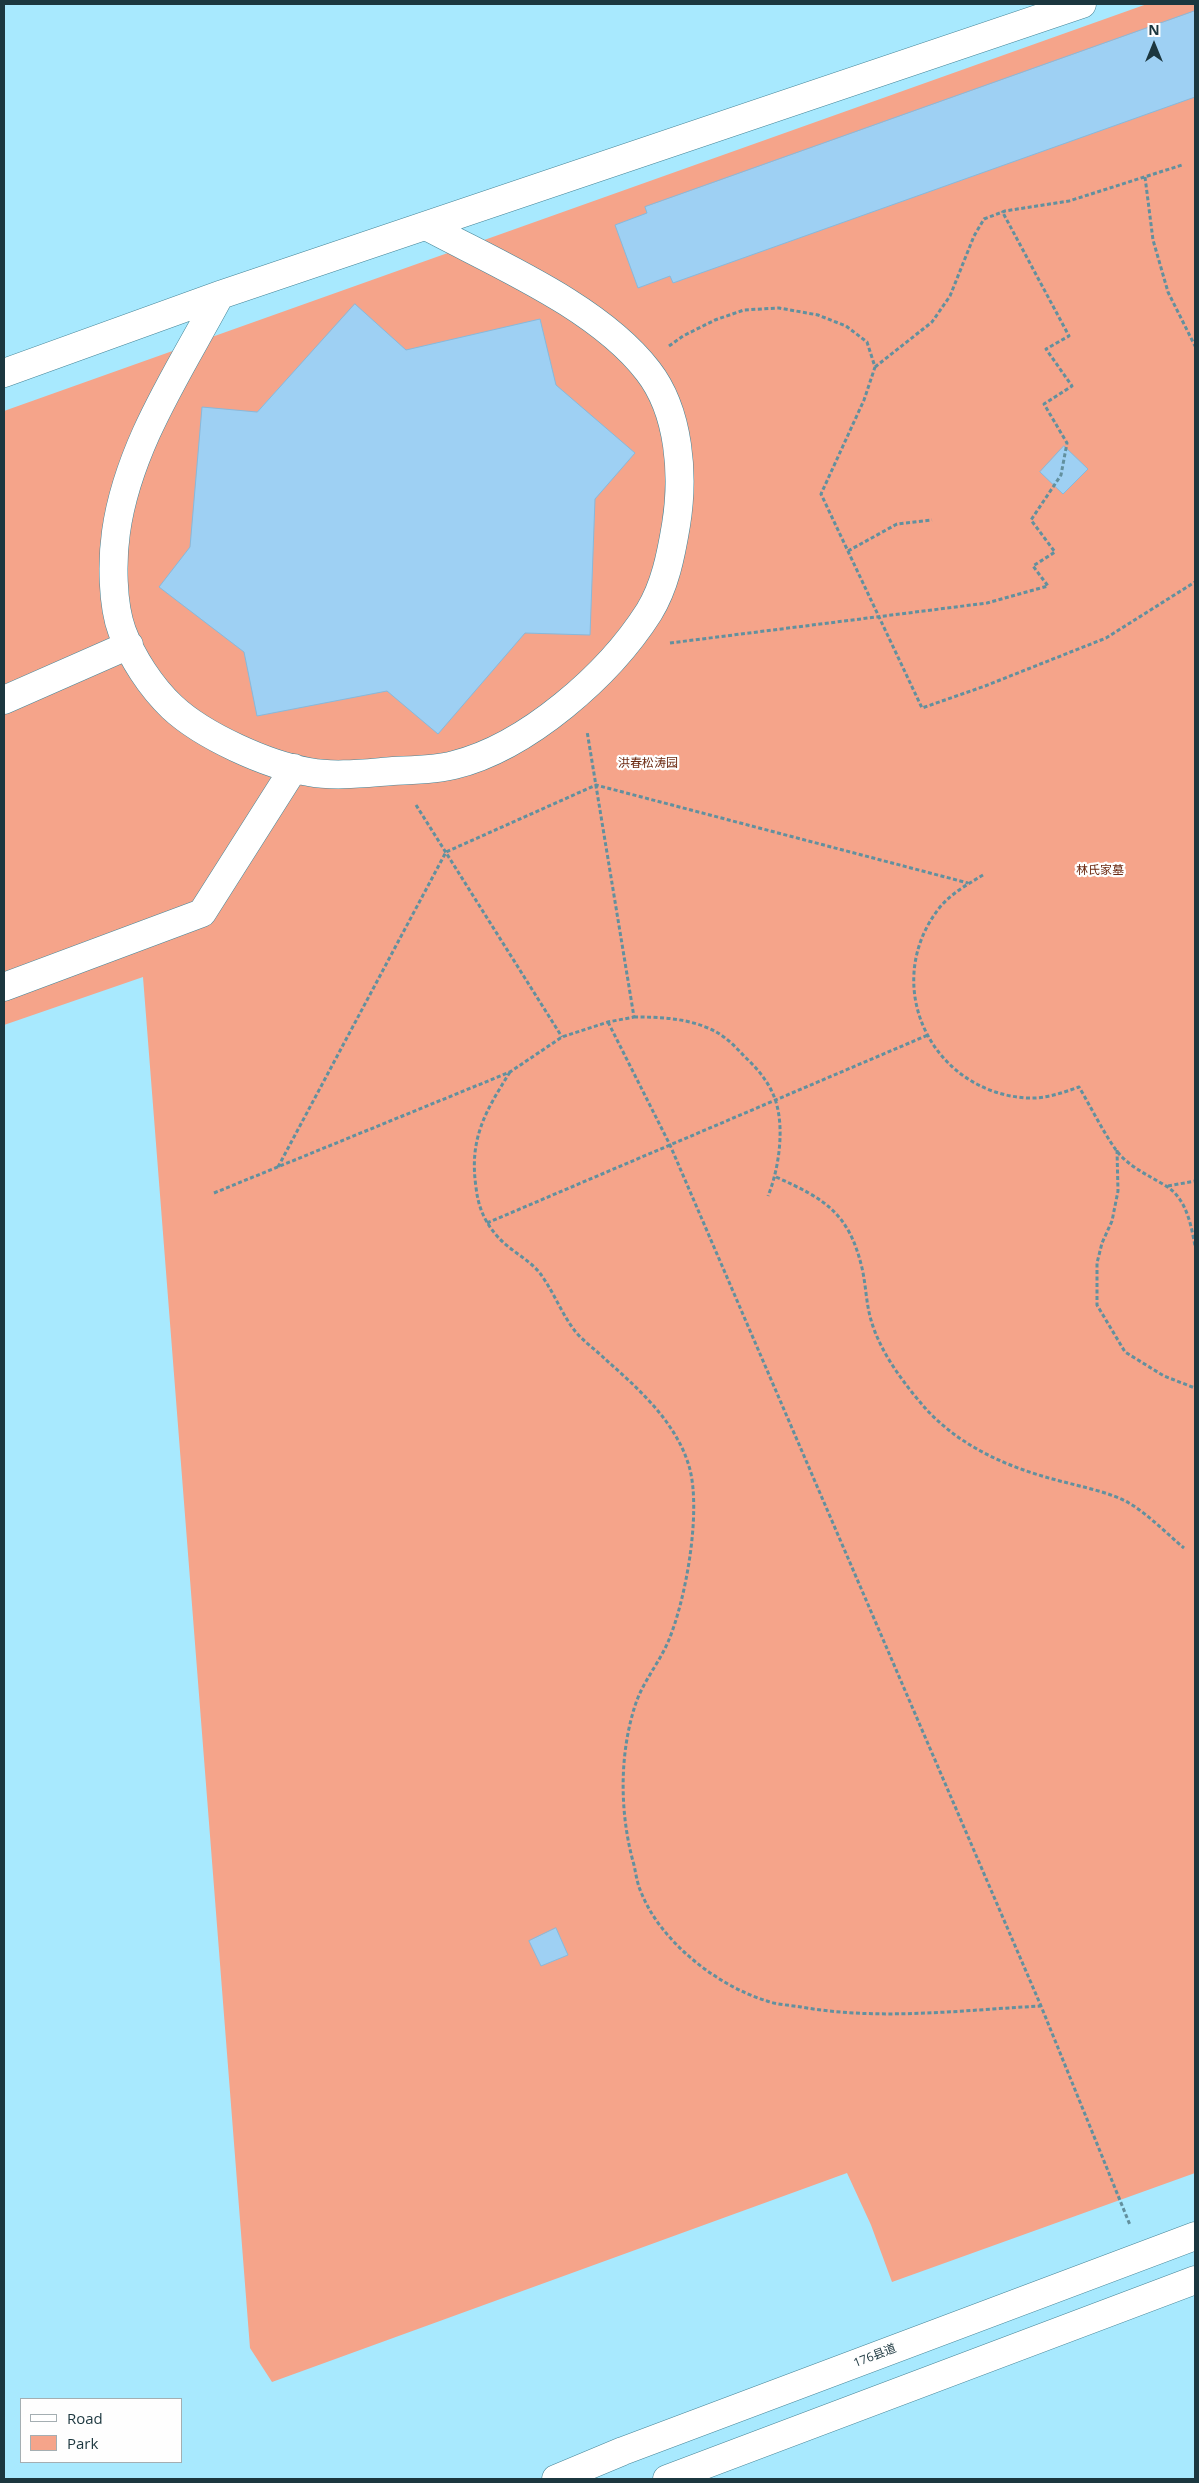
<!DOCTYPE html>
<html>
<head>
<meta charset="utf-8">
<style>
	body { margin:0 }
	#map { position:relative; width:1199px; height:2483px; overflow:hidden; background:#a8e9fe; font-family:"Open Sans",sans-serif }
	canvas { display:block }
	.frame { position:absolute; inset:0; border:5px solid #1c373f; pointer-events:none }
	.legend { position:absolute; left:20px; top:2398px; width:162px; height:65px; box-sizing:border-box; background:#fefefe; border:1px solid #a4aeb2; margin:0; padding:6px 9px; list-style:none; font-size:15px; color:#1c373f }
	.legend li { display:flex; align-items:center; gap:10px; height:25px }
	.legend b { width:25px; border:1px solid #a4aeb2 }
	.north { position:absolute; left:1129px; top:20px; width:50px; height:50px; -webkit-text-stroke:4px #fefefe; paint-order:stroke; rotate:0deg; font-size:14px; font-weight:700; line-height:20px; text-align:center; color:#1c373f }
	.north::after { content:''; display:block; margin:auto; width:18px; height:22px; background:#1c373f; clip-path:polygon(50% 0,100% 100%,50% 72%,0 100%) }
</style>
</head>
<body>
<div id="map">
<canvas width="1199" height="2483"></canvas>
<div class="frame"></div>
<ul class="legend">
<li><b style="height:6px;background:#fff"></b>Road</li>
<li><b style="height:14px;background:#f5a48a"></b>Park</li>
</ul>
<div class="north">N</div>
</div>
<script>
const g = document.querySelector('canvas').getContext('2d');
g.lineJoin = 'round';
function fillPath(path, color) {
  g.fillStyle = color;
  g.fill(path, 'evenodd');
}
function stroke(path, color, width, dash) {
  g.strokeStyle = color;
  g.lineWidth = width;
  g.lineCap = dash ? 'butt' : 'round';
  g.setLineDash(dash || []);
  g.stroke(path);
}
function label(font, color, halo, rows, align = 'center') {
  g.font = font + ' "Open Sans","Noto Sans SC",sans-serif';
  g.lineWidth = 4.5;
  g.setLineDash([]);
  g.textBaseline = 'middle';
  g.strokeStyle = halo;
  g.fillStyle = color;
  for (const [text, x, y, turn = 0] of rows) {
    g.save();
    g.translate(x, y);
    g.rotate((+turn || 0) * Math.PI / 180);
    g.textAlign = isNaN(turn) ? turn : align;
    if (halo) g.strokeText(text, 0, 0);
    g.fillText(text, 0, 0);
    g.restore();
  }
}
const green = new Path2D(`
	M1147,4H1195V2173L892,2282L871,2225L847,2173L272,2382L250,2348L143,977L4,1025V411Z`);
const building = new Path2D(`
	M1195,11V97L673,283L670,276L638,288L615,225L647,213L645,207Z
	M355,304L406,350L540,319L556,385L635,453L595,499L590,635L525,633L438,734L387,691L257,716L244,652L159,587L190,547L202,407L257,412Z
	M1064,446L1088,469L1063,494L1040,472Z
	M556,1928L568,1955L541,1966L529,1941Z`);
const path = new Path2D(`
	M1145,177L1153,240L1168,292L1195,346
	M669,346L683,336L715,320L744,310L779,308L818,315L846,326L867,342L875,367L864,400L821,494L922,708L985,686L1106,638L1195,582
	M875,367L932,322L950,296L974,236L984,219L1005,211L1069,201L1182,165
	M848,551L897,524L932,520
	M670,643L987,603L1048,586L1033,566L1055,552L1031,520L1061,475L1067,443L1044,404L1072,386L1046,349L1069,336L1002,211
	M416,805L562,1037
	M983,875C968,884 952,893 940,907C879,984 931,1092 1027,1098C1045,1099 1062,1093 1079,1087C1090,1105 1108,1142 1121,1156C1135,1170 1150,1176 1166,1186C1186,1198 1191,1224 1195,1246
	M634,1017C660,1017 684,1018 708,1028C723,1034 734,1045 744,1056C757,1068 769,1082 775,1099C785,1127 779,1169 768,1196
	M608,1022L670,1145L1041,2006L1130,2225
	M510,1072C485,1112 469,1139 476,1187C478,1206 484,1221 497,1236C509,1250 527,1258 539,1272C553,1290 561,1313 575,1331C583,1341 596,1350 605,1359C638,1388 676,1422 689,1466C702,1510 686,1600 668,1642C658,1665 641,1684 634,1709C619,1758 620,1816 634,1865C636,1874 637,1883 641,1892C660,1941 717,1986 767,2001C778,2005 790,2005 801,2007C880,2021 962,2010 1041,2006
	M1117,1150L1118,1191L1112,1221L1102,1243L1097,1263V1305L1125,1352L1164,1376L1195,1388
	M278,1167L446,852L596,785L968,883
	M776,1177C825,1199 849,1213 862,1268C866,1285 866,1303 871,1320C880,1352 904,1384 926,1409C963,1449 1012,1469 1064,1482C1083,1487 1112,1493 1129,1503C1149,1515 1166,1533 1184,1548
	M1168,1186L1195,1181
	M214,1193L510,1072L562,1037L608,1022L634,1017L587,731
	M487,1223L928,1035`);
const minor = new Path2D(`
	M220,295C180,370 128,446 116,532C112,560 112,604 122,631C132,658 151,687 172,707C203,736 267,765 309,772C335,777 366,773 393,771C413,770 435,770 454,765C527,747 609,675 649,612C665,586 671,555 676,525C684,476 680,412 648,371C599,307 497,264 426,226
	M4,373L220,295L1082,4
	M4,700L129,645
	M4,987L202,913L294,768`);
const secondary = new Path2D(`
	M556,2479L623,2451L1195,2236
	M667,2479L1195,2280`);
const parkNames = [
	["洪春松涛园",648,764],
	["林氏家墓",1100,871]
];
const streetNames = [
	["176县道",875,2356,-21]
];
fillPath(green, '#f5a48a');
fillPath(building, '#9ed0f3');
stroke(building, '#88b9db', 1);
stroke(minor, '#448497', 29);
stroke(secondary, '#448497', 29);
stroke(path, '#62909e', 3, [4, 2.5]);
stroke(minor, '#fff', 28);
stroke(secondary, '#fff', 28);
label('12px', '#6c2a12', '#fefefe', parkNames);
label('12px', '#1c373f', '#fefefe', streetNames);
</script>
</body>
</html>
